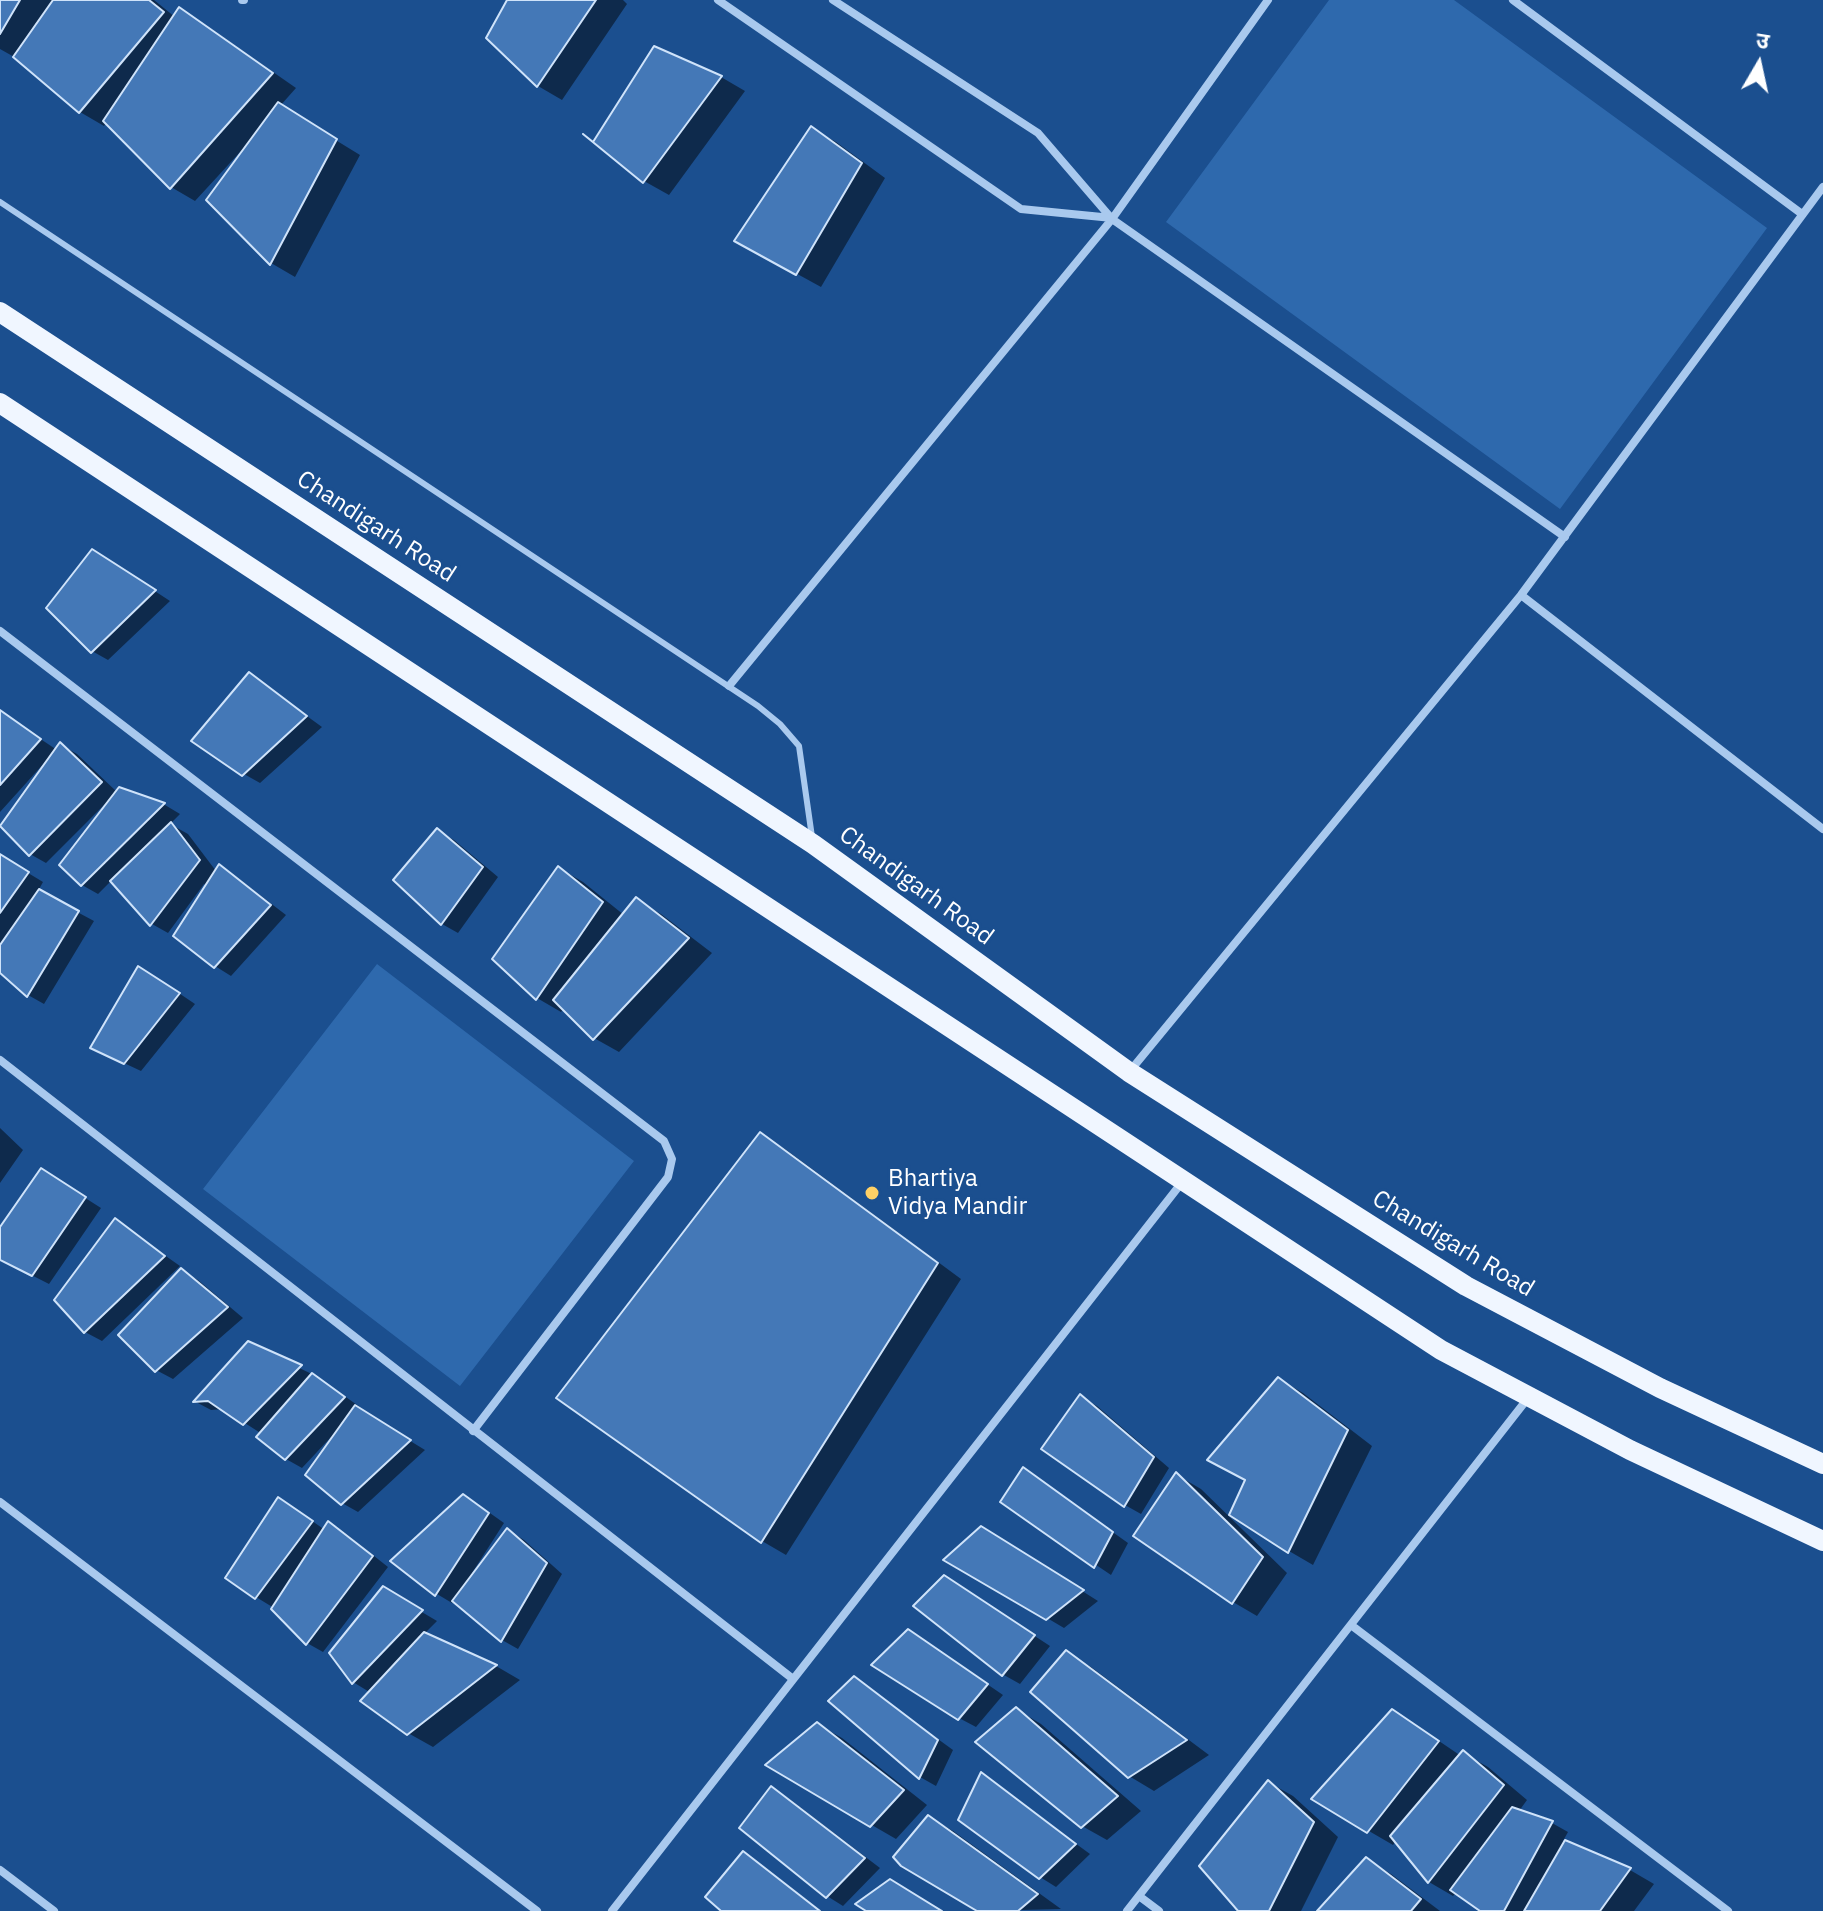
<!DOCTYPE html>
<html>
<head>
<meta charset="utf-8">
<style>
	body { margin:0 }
	#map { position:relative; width:1823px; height:1911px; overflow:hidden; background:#1b4f8f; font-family:"IBM Plex Sans","Noto Sans Devanagari",sans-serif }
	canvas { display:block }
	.north { position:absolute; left:1719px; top:24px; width:80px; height:80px; -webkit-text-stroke:6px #1b4f8f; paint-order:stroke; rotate:9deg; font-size:22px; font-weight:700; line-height:32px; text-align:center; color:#fff }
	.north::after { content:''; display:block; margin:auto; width:28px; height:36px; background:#fff; clip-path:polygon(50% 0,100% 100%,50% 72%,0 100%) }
</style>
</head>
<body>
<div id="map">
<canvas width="1823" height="1911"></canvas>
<div class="north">उ</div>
</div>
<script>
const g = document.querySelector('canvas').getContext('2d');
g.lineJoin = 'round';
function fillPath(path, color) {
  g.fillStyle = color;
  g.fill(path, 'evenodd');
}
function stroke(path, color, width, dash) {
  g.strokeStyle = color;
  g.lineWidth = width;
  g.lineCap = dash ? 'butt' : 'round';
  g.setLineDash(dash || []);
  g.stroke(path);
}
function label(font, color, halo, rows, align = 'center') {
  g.font = font + ' "IBM Plex Sans",sans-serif';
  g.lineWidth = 6;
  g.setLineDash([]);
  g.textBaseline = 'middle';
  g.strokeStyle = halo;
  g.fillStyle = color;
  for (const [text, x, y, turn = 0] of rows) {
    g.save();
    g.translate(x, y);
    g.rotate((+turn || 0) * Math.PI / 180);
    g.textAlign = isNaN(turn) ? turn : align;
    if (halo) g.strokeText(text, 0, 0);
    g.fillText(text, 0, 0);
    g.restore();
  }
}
const green = new Path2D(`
	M1329,0H1454L1767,228L1560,509L1166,222Z
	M377,964L634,1161L460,1386L203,1189Z`);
const shadow = new Path2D(`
	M0,0H154L175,17L180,10L204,24L296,88L280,106L360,155L295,277L271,263L208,200L243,152L241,151L195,201L171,187L107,122L104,126L80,112L16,58L0,49Z
	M509,0H623L627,4L562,100L538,86L489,38Z
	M721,77L745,91L669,195L644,181Z
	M811,128L836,142L885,178L821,287L761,254Z
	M109,561L170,601L108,660L92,651Z
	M249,674L322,727L260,783L244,774Z
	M0,712L57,750L61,745L77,754L117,792L119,789L165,805L180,814L170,824L188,834L216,871L219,867L235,876L286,915L231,976L215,966L207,886L204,884L168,933L152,924L112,880L98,894L82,885L106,806L104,805L46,863L30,854L48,763L46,761L0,812Z
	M438,831L454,840L498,877L458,933L442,924L396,880Z
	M0,856L43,882L38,891L94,921L44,1004L28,995L0,970Z
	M559,868L583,882L624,915L636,900L661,914L712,953L619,1052L594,1038L564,1008L561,1012L537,998Z
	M155,977L195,1004L141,1071L109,1056Z
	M0,1128L23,1150L0,1183Z
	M761,1135L785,1149L961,1279L786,1555L762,1541Z
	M57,1180L101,1208L49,1284L0,1259V1230Z
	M116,1221L180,1266L102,1341L85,1332L57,1300Z
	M181,1271L198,1280L243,1318L173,1379L156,1370Z
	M249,1344L316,1376L360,1407L358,1409L425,1450L358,1512L342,1503L331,1437L302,1468L286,1459L262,1434L223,1409L211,1410L196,1402Z
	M1279,1379L1303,1393L1372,1446L1313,1565L1289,1551L1247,1480Z
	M1081,1397L1097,1406L1169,1468L1141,1514L1125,1505Z
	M1024,1469L1128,1543L1111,1575L1003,1502Z
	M1177,1475L1201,1489L1287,1573L1257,1616L1233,1602Z
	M480,1506L504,1523L472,1573L474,1575L508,1530L524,1540L562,1574L518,1649L502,1640L454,1600L452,1603L437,1594L394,1561Z
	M295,1509L325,1530L329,1523L345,1533L388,1567L323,1652L307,1643L274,1608L256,1597Z
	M998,1538L1098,1601L1064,1628L947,1559Z
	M960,1587L1050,1646L1020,1684L1004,1675L916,1605Z
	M383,1589L437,1621L424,1634L496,1666L520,1680L433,1747L408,1733L371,1693L353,1682Z
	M924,1641L1003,1695L976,1727L959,1718Z
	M1066,1653L1091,1667L1209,1755L1154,1791L1129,1776Z
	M854,1678L953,1750L936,1786L920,1777L831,1701Z
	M1016,1709L1041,1724L1141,1811L1107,1840L1082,1826Z
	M817,1724L842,1738L927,1805L896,1839L768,1765Z
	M1417,1726L1461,1756L1463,1753L1488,1767L1527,1800L1519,1811L1552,1823L1568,1832L1563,1841L1630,1870L1654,1884L1634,1911H1483L1457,1892L1453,1896L1429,1882L1396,1841L1393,1845L1314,1799Z
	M982,1775L1090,1854L1056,1887L1040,1877Z
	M1268,1782L1293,1796L1338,1837L1301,1911H1241Z
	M772,1789L788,1798L880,1868L843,1906L827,1896Z
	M929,1817L953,1831L1061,1909L980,1911Z
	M743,1854L759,1863L821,1911H724Z
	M1366,1859L1391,1874L1440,1911H1320Z`);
const building = new Path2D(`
	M0,0H20L0,34Z
	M53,0H149L164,12L79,113L13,57Z
	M507,0H596L537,87L486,38Z
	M179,7L273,73L170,189L103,121Z
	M654,46L722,76L643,183L583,134L593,142Z
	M278,102L337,139L270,265L206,200Z
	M811,126L862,163L796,275L734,241Z
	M92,549L156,590L91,653L46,608Z
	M249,672L307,716L242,776L191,741Z
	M0,710L41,739L0,785Z
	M60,742L102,782L29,856L0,826Z
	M119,787L165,803L81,886L59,865Z
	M171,822L200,860L150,926L110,881Z
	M437,828L483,867L441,925L393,880Z
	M0,854L29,872L0,913Z
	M219,864L271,905L214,968L173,936Z
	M558,866L603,902L536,1000L492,959Z
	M39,889L79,911L27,997L0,973V945Z
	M636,897L689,938L593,1040L553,1000Z
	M138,966L180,993L124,1064L90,1048Z
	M760,1132L938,1263L761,1543L556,1398Z
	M41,1168L86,1197L32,1276L0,1260V1227Z
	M115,1218L165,1256L84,1333L54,1300Z
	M181,1268L228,1307L155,1372L118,1335Z
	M248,1341L302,1365L243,1425L208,1401L193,1402Z
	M312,1373L345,1397L285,1460L256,1437Z
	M1278,1377L1348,1430L1288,1553L1229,1515L1245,1480L1207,1460Z
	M1080,1394L1154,1457L1124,1507L1041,1449Z
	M355,1405L411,1440L341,1505L305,1475Z
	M1023,1467L1113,1532L1094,1568L1000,1502Z
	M1176,1472L1263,1557L1232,1604L1133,1536Z
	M463,1494L489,1513L435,1596L390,1561Z
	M278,1497L313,1521L255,1599L225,1578Z
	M328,1521L373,1556L306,1645L271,1609Z
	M981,1526L1084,1590L1046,1620L943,1560Z
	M507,1528L547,1563L501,1642L452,1601Z
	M944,1575L1035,1635L1002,1676L913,1606Z
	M383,1586L423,1610L352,1684L329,1653Z
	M908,1629L988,1684L958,1720L871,1665Z
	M424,1632L497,1665L407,1735L360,1701Z
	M1066,1650L1187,1740L1128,1778L1030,1692Z
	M854,1676L938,1740L919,1779L828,1701Z
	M1016,1707L1118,1796L1081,1828L975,1742Z
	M1392,1709L1439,1741L1367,1833L1311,1799Z
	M817,1722L904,1790L870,1827L765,1765Z
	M1463,1750L1504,1785L1428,1883L1390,1836Z
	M981,1772L1076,1844L1039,1879L958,1820Z
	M1268,1780L1314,1822L1269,1911H1238L1199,1866Z
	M771,1786L865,1858L826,1898L739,1828Z
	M1512,1807L1553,1821L1504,1911H1480L1450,1890Z
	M928,1815L1038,1894L1018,1911H977L901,1866L893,1857Z
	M1565,1840L1631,1868L1600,1911H1524Z
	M743,1851L820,1911H721L705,1897Z
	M1366,1857L1421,1899L1411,1911H1317Z
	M890,1879L942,1911H866L855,1904Z`);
const lane = new Path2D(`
	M0,202L758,706L780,724L799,746L812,837`);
const street = new Path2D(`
	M242,0H244
	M718,0L1021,209L1112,218
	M833,0L1038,133L1112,219L1565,537
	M1513,0L1802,214
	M1521,595L1823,829
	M0,631L664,1141L672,1159L668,1177L473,1431
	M729,686L1112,219L1268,0
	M0,1060L793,1679
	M1130,1071L1521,595L1823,187
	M0,1502L537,1911
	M1351,1625L1728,1911
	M0,1870L54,1911
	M1139,1896L1159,1911
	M612,1911L1183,1181
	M1127,1911L1528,1398`);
const primary = new Path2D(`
	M0,312L813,844L1129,1072L1466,1286L1660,1388L1823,1464
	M0,403L1441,1350L1630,1450L1823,1541`);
const markers = [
	[872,1193,8,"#ffd166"]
];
const streetNames = [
	["Chandigarh Road",376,527,33],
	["Chandigarh Road",916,886,36],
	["Chandigarh Road",1453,1244,31]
];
const poiNames = [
	["Bhartiya",888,1179],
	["Vidya Mandir",888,1207]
];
fillPath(green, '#2e69ad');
fillPath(shadow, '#0007');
fillPath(building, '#4478b7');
stroke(building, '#cfe3fa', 2);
stroke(lane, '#a9c9ee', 6);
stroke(street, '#a9c9ee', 8);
stroke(primary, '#f0f6ff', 20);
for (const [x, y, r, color] of markers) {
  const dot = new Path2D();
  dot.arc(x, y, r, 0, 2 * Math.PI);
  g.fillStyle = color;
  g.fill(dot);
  stroke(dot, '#1b4f8f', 3);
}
label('24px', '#fff', '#1b4f8f', streetNames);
label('24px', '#fff', '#1b4f8f', poiNames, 'left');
</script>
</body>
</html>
